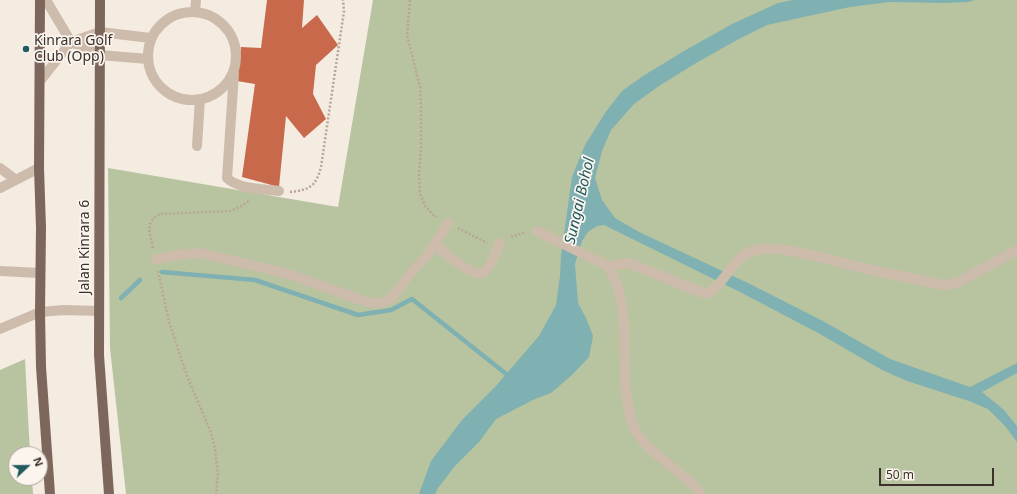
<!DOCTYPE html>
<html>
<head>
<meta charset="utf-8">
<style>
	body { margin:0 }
	#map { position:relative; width:1017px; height:494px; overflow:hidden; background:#f4ebe1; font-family:"Noto Sans",sans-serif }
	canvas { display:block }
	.north { position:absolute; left:8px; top:446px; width:40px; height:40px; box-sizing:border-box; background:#fbf5ee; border:1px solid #aea6a0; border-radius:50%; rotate:68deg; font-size:11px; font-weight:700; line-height:16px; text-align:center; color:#3b302b }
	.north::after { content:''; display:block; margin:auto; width:14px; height:18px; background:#1f5a5e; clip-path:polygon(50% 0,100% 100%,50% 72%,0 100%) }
	.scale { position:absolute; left:879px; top:468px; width:115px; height:18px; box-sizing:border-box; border:2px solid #3b302b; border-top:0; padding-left:5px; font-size:12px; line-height:14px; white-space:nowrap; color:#3b302b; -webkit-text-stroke:3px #fbf5ee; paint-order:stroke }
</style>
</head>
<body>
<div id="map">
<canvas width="1017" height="494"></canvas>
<div class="north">N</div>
<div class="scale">50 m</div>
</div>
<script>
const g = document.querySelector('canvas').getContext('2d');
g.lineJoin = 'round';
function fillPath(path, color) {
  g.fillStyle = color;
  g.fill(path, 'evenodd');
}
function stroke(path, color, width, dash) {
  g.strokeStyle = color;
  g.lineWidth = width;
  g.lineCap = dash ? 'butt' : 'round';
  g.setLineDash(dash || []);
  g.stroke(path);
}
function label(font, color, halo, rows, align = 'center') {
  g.font = font + ' "Noto Sans",sans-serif';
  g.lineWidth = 3.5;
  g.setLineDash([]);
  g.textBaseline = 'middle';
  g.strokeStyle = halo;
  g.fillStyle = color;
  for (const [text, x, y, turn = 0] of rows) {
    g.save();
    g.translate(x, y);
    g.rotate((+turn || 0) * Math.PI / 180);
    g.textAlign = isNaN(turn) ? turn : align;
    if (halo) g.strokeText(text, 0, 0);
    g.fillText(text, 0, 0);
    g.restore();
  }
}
const green = new Path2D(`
	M373,0H1017V494H126L110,348L108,168L338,207Z
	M25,359L30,454H16V478H32L33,494H0V370Z`);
const water = new Path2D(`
	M793,0H975L968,2L944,3L889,2L850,7L767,25L737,40L696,63L659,86L634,104L611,130L602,151L595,178L602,200L615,218L639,232L748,283L823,321L890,359L970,387L1017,363V373L982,392L1004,410L1017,426V442L1005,426L988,409L969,401L907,381L882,370L820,334L742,293L604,225L597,226L588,232L582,241L575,264L578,303L586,318L593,336L589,357L572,375L551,393L535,399L496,419L479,442L455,466L438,488L435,494H419L431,461L462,420L495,387L539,336L556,305L560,276L561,256L572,177L585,145L605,113L622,91L643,76L684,51L732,24L778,3Z`);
const stream = new Path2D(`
	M162,272L255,280L358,315L391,310L412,299L510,377
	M121,298L140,280`);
const building = new Path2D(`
	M267,0H304L302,28L317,15L338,45L316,65L313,94L326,119L304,138L286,116L279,187L242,177L255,84L237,81L241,47L261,48Z`);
const path = new Path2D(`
	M410,0L407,35L420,87L421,106V149L419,175L420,193L425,206L433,215L437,217
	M290,192C310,190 316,186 321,167L344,11L343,0
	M458,228L487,243
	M511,237L526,232
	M153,248C150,232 144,223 160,214L230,211L242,206L250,200
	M158,271L169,322L187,376L210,430L215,449L218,474L216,494`);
const minor = new Path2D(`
	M46,0L71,42L100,55L148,59
	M195,12L196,0
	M148 56a44 44 0 1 1 88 0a44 44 0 1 1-88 0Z
	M234,73L227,178C238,189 264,189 279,191
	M40,81L71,42L100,32L151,38
	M197,146L200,99
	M0,168L16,180
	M0,188L39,168
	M537,231L608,266L629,263L706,294C724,286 731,259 752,251C777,242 836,262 863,268C890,274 917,280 944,285L957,283L1017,250
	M435,244C443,251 472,278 483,273C489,270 497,250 500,243
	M156,259L178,255L200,253L285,273L370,303H381L392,298L410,274L430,252L448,223
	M608,266L618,287L621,300L624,323L625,385L631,421L637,433L648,447L695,486L700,494
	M0,271L40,273
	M0,329L40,312L64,310L99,311`);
const major = new Path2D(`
	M40,0L39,168L41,228L40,312L41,367L50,494
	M100,0L99,355L109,494`);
const markers = [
	[26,49,4,"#1f5a5e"]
];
const poiNames = [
	["Kinrara Golf",34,41],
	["Club (Opp)",34,57]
];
const streetNames = [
	["Jalan Kinrara 6",85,247,-90]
];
const waterNames = [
	["Sungai Bohol",580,201,-77]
];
fillPath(green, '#b8c4a0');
fillPath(water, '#7fb0b2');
stroke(stream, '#7fb0b2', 4.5);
fillPath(building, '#c8694b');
stroke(path, '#b9a596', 2.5, [2, 2]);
stroke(minor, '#cdbbac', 10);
stroke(major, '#7d675c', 10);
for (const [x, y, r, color] of markers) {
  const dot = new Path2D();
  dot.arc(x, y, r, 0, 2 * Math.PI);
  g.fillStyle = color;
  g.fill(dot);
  stroke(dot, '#fbf5ee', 1.5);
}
label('14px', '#3b302b', '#fbf5ee', poiNames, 'left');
label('14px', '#3b302b', '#fbf5ee', streetNames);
label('italic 15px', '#1f5a5e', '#fbf5ee', waterNames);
</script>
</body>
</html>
